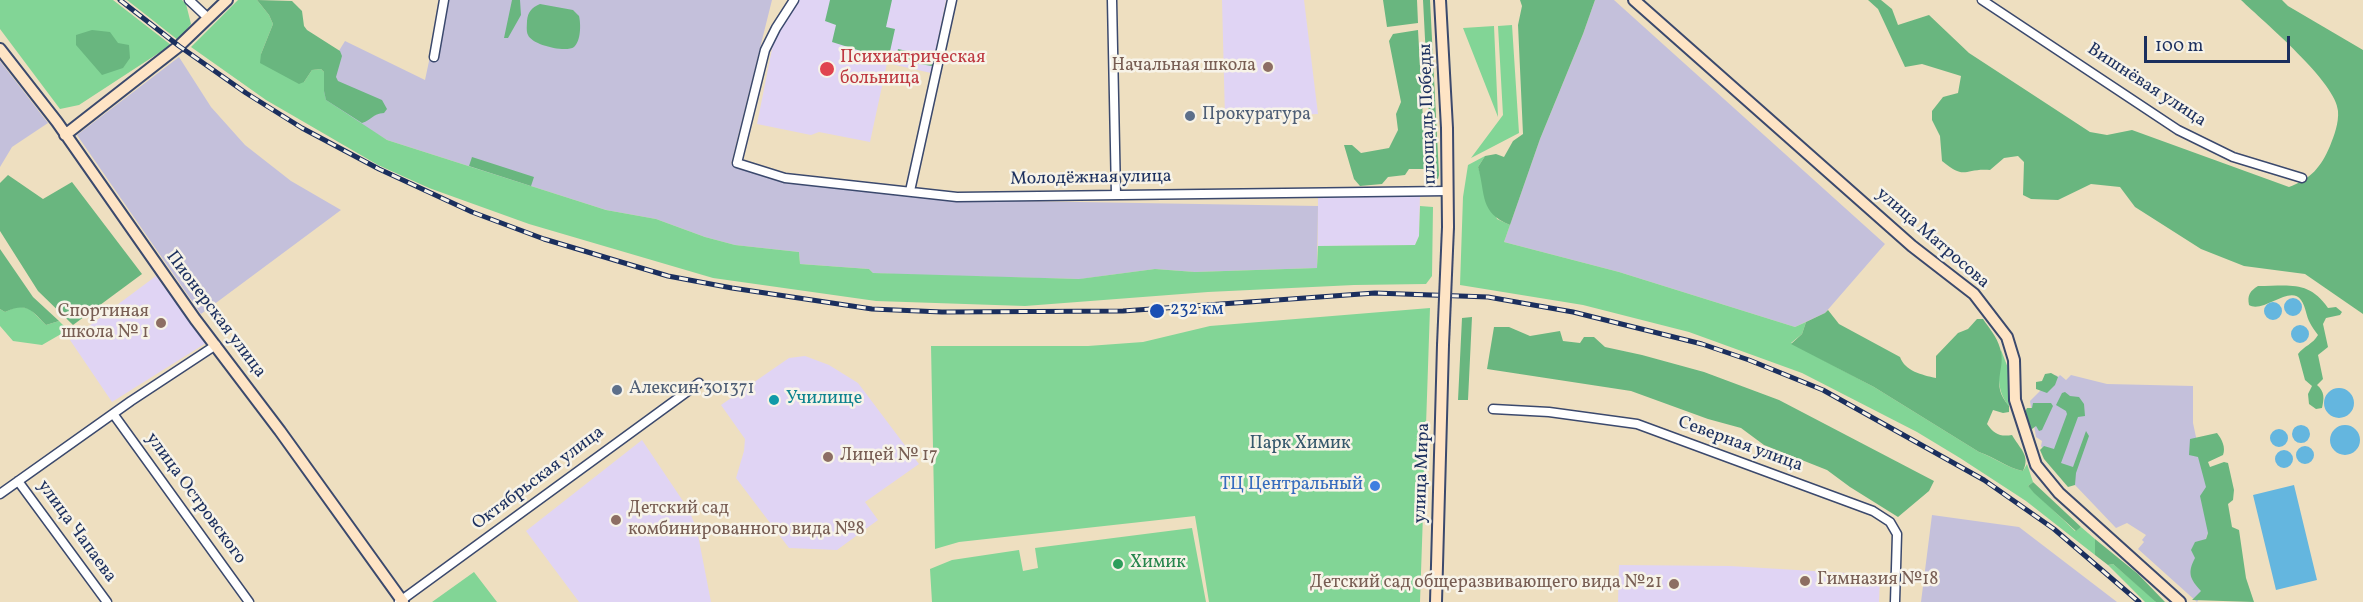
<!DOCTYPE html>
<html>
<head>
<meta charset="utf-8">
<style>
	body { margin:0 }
	#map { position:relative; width:2363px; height:602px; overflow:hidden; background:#eedfc0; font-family:Vollkorn,serif }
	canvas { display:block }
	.scale { position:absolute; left:2144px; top:36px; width:146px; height:27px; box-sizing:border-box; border:3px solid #1b2f5e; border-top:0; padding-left:8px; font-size:18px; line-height:21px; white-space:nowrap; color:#1b2f5e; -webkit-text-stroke:4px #f7f3e8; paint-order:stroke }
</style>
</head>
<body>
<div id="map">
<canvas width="2363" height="602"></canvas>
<div class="scale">100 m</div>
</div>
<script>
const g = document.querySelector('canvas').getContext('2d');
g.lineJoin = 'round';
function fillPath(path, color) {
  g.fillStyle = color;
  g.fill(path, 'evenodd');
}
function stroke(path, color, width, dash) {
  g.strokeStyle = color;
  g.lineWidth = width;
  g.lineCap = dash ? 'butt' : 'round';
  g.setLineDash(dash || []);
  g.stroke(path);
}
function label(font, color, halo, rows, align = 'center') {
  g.font = font + ' Vollkorn,serif';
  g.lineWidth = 5;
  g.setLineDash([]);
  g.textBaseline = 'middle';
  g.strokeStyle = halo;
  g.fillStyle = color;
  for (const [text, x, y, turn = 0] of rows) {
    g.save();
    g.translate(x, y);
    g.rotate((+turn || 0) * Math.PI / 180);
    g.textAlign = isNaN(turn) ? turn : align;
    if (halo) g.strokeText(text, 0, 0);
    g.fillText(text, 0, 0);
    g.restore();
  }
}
const built = new Path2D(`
	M797,0H946L931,73L887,63L870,142L819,132L811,135L757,124L774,39Z
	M1222,0H1304L1318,114L1225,118Z
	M1420,193L1419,236L1415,245L1318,246V195Z
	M156,276L206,343L112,402L70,340Z
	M805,356L829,365L858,383L919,464L865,502L878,520L837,550L789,548L736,478L744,451L745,439L721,405L789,358Z
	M642,440L689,510L697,530L711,602H579L526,531Z
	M1619,565L1730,566L1880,575L1879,602H1618Z`);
const industrial = new Path2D(`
	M442,0H772L731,164L784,183L1019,201L1318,206L1317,268L1195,272L1155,269L1080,279L915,275L873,273L869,269L800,264L799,252L735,245L705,237L656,219L606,210L387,140L312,95L345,41L425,80Z
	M1595,0H1614L1885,244L1825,313L1795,327L1619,272L1504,242L1540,139L1583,34Z
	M179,57L211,107L245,145L291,181L341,210L201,314L77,135Z
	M0,61L48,123L12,147L0,167Z
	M2056,375L2058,377L2060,375L2066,380L2071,375L2107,384L2193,386V423L2216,531L2208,533L2205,541V590L2197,602L2138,549L2144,542L2142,540L2146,535L2127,523L2116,528L2054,463L2041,446L2042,441L2036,437L2030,401Z
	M1932,515L2019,527L2117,602H1921Z`);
const green = new Path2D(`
	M0,0H113L171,45L79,105L60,109L0,29Z
	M127,0H182L186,4L191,24L178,40Z
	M238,0H257L269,15L273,24L261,54L304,82L312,70L321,69L324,72V91L326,100L387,140L606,210L656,219L705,237L735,245L799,252L800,264L869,269L873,273L1079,279L1155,269L1195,272L1317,268L1318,246L1415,245L1419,236L1420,206L1433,207L1432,276L1426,284L1354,285L1208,292L1025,306L876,301L713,278L529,224L429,188L378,165L266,100L191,47Z
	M1512,25L1519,133L1471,158L1503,115L1498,26Z
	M1494,26L1498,117L1463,28Z
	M1485,156L1478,167L1497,219L1510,225L1504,242L1619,272L1795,327L1806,322L1802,334L1791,343L1874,387L1979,452C1994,457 2007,468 2023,471L2027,464L2033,482L2028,486L2075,531L2081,527L2095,539V555L2026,501L1960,458L1917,432L1802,373L1689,332L1583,305L1460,285L1463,197L1468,165Z
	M18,306L30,309L46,325L59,321L68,330L42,345L13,341L0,326V309L5,312Z
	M1430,308L1420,602H1209L1195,516L959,542L935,549L931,346H1088L1143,342L1210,326Z
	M2001,350L2008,368L2009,406C1995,390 1999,370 2001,350Z
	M1192,528L1206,602H932L930,569L952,560L1019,550L1023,571L1038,568L1035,548Z
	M2113,564L2155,600L2156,602H2145L2108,565Z
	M474,572L497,602H432Z`);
const forest = new Path2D(`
	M257,0L292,1L302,11L304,26L307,30L340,51L342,56L336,77L338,81L382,100L387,109L384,113C372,114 372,120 362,123L326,100L324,91V72L321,69L312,70L304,82L299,84L260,63L261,54L273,24L269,15Z
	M512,0H520L521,15L508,38H504Z
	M830,0H892L886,27L895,29L889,56L864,52L832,42L836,25L825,21Z
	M1383,0H1417L1418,23L1387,27Z
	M1423,0H1430L1439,175L1438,179L1433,178L1432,174Z
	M1520,0H1595L1583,34L1540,139L1510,225C1479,212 1486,195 1478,167L1485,156L1496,154L1504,157L1513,141L1523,134L1518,25L1522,6Z
	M1868,0H1881L1892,9L1898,25L1929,15L1969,53L2090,132L2107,135L2132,130L2289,187C2311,179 2321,167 2330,146C2334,136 2339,123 2338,111C2337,83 2263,21 2241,0H2282L2288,6L2363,50V314L2305,274L2244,266L2201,249L2135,207L2120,187L2091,184L2058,200L2031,199L2023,195L2024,162L2018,156L2004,158L1990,170C1963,168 1966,181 1942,161L1940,136L1932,120V111L1943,97L1958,93L1961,76L1922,64L1905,67L1878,9Z
	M540,4L573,10L579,16C581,24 581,41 574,47C566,53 532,45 528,35C526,31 527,25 527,21C528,12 531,8 540,4Z
	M92,30L110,32L118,43L129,45L130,58L123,68L102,75L76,45V35Z
	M1418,30L1425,155L1424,169H1409L1405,175L1388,177L1382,184L1360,186L1354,179L1344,145H1352L1361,153L1389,148L1398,130L1396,114L1401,102L1389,41L1393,34Z
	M898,49L934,57L932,66L895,60Z
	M472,157L534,177L531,186L469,166Z
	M8,175L43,199L72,182L142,274L73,325L38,291L0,231V183Z
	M0,249L33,297L59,321L46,325C31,310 27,302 5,312L0,309Z
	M2258,286C2289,286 2309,280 2328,308L2336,307L2342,312L2340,315L2326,318L2323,324L2328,347L2318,355L2323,379L2317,385C2325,392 2324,398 2322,408L2316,409L2309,404L2308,394L2312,386L2305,380L2298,354C2304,346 2313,344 2318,335C2315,331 2312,327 2310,323C2306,316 2306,307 2301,300C2290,284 2263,314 2249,305C2247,295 2250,291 2258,286Z
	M1828,310L1839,324L1900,357C1905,371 1922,375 1936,378V356L1958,333L1968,329L1977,319H1983C1989,328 1997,337 2000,348C2007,369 1989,383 2009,406V412L2003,413L1993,410L1987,424C1994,434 2000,437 2012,435C2019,448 2031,455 2023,471C2007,468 1995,457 1979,452L1874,387L1791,344L1802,334L1806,322L1825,313Z
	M1472,317L1468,400H1458L1462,318Z
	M1494,327H1509L1530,336L1560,331L1563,341L1580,343L1584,337H1594L1605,347L1642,355L1704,372L1779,400L1934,481L1929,491L1898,517L1850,487L1827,470L1764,445L1741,428L1708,419L1631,391L1487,369Z
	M2051,373L2058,377L2055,385L2047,393L2036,389V382L2042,381L2045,374Z
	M2065,392L2070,396L2079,397L2084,404L2085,416L2078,417L2061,463L2073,467L2086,431L2089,436L2076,473L2075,485L2068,487L2044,459L2040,450L2044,446L2054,449L2067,414L2066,411L2056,405L2062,393Z
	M2033,403H2051L2053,406L2042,430L2039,431L2036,426L2032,429L2028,428L2025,412L2027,408H2032Z
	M2217,433C2222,439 2226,448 2223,455L2208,462L2210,467L2224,462L2228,463L2234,490L2233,500L2228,504L2232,527L2239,530L2246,578L2254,602L2192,600L2201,591C2190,579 2187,573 2195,558L2191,550L2195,542L2206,539L2208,533L2200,496L2206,487L2198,457L2189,455L2190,439Z
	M2033,482L2081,527L2076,531L2034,493L2028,486Z
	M2095,539L2138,574L2165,602H2156L2113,564L2108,565L2095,555Z`);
const water = new Path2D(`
	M2284 307a9 9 0 1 1 18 0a9 9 0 1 1-18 0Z
	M2264 311a9 9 0 1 1 18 0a9 9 0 1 1-18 0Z
	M2291 334a9 9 0 1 1 18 0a9 9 0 1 1-18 0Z
	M2324 403a15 15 0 1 1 30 0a15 15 0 1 1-30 0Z
	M2292 434a9 9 0 1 1 18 0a9 9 0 1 1-18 0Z
	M2330 440a15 15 0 1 1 30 0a15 15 0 1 1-30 0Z
	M2270 438a9 9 0 1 1 18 0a9 9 0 1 1-18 0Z
	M2296 455a9 9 0 1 1 18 0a9 9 0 1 1-18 0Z
	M2275 459a9 9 0 1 1 18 0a9 9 0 1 1-18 0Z
	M2294,485L2317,580L2276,590L2253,495Z`);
const street = new Path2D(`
	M189,0L207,17
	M794,0L776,28L765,50L737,163L785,178L957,197L1448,191
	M1112,0L1116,195
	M1982,0L2178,130L2233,157L2302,178
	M434,57L444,0
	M910,191L952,0
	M1493,409L1549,412L1637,424L1873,511L1890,522L1897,534L1895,602
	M114,415L249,602
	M18,481L107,602
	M0,494L131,401L216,345
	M399,602L699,383`);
const secondary = new Path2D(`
	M1440,0L1447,128L1448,227
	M1634,0L1912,246L1974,294L2007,337L2014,360L2015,400L2036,465L2059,493L2180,602
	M0,49L57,122L195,319L280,431L403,602
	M65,135L179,46L227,0
	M1436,602L1443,345`);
const rail = new Path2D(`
	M120,0L179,46L246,93L302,128L379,169L472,212L544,239L668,276L732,288L872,309L942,312L1123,311L1375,293L1488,297L1573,312L1702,344L1749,360L1823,390L1984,480L2054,529L2139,602`);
const secondaryBridge = new Path2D(`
	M1443,345L1448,227`);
const markers = [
	[1268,67,6,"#8d6e63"],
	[827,69,8,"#e0444e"],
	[1190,116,6,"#5c6f8a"],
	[1157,311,8,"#1a4fb4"],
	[161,323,6,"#8d6e63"],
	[617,390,6,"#5c6f8a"],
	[774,400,6,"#0f9aa8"],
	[828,457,6,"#8d6e63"],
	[1375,486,6,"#3f7fe0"],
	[616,520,6,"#8d6e63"],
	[1118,564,6,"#2e9e5b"],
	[1805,581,6,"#8d6e63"],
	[1674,584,6,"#8d6e63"]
];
const healthNames = [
	["Психиатрическая",840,59],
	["больница",840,80]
];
const educationNames = [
	["Начальная школа",1256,67],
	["Спортиная",149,313],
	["школа № 1",149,334],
	["Лицей № 17",840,457,"left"],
	["Детский сад",628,510,"left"],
	["комбинированного вида №8",628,531,"left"],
	["Гимназия №18",1817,581,"left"],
	["Детский сад общеразвивающего вида №21",1662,584]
];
const streetNames = [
	["Вишнёвая улица",2146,86,33],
	["площадь Победы",1429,114,-92],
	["Молодёжная улица",1091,179,-1],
	["улица Матросова",1932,239,41],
	["Пионерская улица",215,315,53],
	["Северная улица",1740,445,20],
	["улица Мира",1423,473,-88],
	["Октябрьская улица",539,479,-37],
	["улица Островского",195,499,54],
	["улица Чапаева",76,532,54]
];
const serviceNames = [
	["Прокуратура",1202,116],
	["Алексин 301371",629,390]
];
const transitNames = [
	["232 км",1170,311]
];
const cultureNames = [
	["Училище",786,400]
];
const parkNames = [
	["Парк Химик",1300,445]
];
const shopNames = [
	["ТЦ Центральный",1363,486]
];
const leisureNames = [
	["Химик",1130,564]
];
fillPath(built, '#e0d4f4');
fillPath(industrial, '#c4c0db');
fillPath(green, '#82d596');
fillPath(forest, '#69b67f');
fillPath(water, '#64b6df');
stroke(street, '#3b496d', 11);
stroke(secondary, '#3b496d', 14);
stroke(street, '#fff', 8);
stroke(secondary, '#fee4c5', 10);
stroke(rail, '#1b2f5e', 5);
stroke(rail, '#f7f3e8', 3, [9]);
stroke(secondaryBridge, '#3b496d', 14, []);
stroke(secondaryBridge, '#fee4c5', 10);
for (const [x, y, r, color] of markers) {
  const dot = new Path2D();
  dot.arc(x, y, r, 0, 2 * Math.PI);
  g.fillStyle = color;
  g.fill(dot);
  stroke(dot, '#f7f3e8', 2);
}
label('18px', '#be3a42', '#f7f3e8', healthNames, 'left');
label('18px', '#785e54', '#f7f3e8', educationNames, 'right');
label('18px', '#1b2f5e', '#f7f3e8', streetNames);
label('18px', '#4e5e75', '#f7f3e8', serviceNames, 'left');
label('18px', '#164399', '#f7f3e8', transitNames, 'left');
label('18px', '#0d838f', '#f7f3e8', cultureNames, 'left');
label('18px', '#35586c', '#f7f3e8', parkNames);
label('18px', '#366cbe', '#f7f3e8', shopNames, 'right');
label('18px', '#27864d', '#f7f3e8', leisureNames, 'left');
</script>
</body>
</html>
